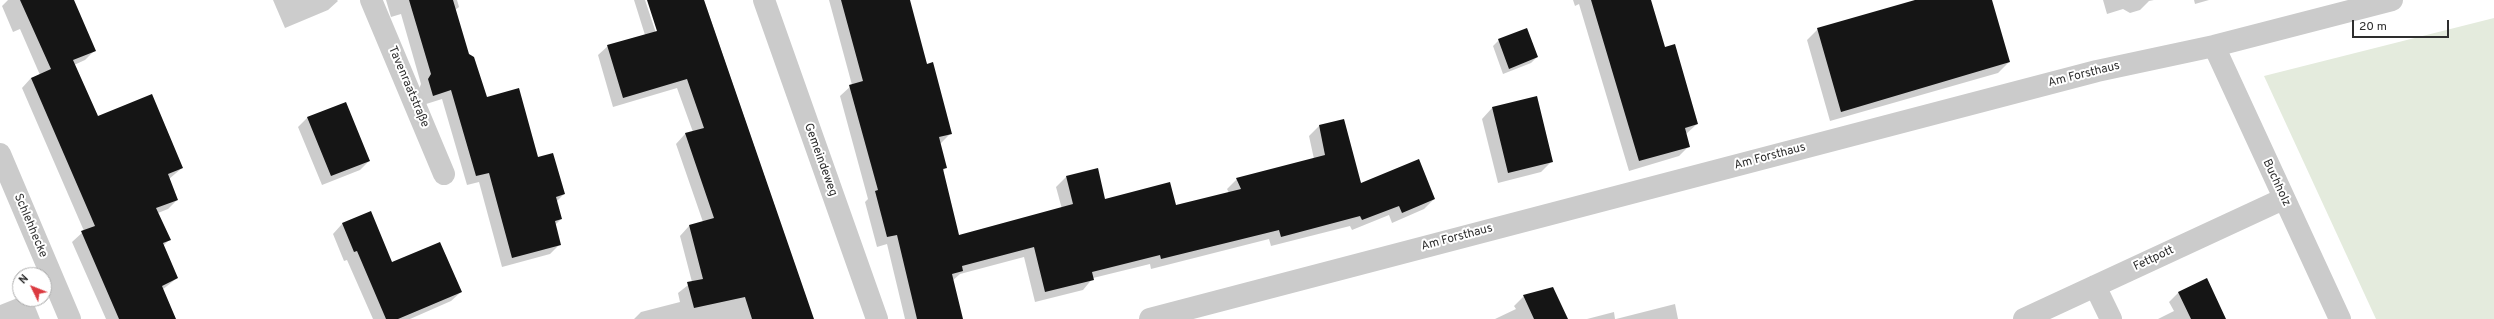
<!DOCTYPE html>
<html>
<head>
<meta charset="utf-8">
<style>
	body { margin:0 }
	#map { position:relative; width:2494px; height:319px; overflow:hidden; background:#fff; font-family:Overpass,sans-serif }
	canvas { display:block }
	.north { position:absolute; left:12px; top:267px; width:40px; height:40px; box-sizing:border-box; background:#fff; border:1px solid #ababab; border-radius:50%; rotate:313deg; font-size:11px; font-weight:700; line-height:16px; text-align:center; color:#2e2e2e }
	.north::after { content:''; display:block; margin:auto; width:14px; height:18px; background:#db3a40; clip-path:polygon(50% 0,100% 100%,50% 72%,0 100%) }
	.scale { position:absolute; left:2352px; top:20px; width:97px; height:18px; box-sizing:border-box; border:2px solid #2e2e2e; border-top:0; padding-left:5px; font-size:12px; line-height:14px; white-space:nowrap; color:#2e2e2e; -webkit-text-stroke:3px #fff; paint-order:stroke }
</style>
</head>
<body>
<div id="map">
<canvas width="2494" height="319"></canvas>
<div class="north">N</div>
<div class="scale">20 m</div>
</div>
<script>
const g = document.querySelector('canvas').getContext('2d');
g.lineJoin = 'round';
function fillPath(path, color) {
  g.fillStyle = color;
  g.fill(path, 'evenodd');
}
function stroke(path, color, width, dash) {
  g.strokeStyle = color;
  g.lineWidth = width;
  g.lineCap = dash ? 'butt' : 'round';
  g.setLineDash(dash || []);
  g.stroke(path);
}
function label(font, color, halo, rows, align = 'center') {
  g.font = font + ' Overpass,sans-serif';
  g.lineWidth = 4;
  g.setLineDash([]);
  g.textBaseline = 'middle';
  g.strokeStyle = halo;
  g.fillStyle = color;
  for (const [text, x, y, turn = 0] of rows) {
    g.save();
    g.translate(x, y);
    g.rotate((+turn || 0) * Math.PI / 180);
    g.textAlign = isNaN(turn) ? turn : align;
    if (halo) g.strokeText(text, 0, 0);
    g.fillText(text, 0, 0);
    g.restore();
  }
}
const green = new Path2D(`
	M2494,18V319H2376L2264,76Z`);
const shadow = new Path2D(`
	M8,0H73L95,50L85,60L74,65L97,118L182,168L169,179L177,200L168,209L158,213L170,239L163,246L177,278L162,290L175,319H106L72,242L84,231L22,88L31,78L40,75L20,29L13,32L2,6Z
	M273,0H337L338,1L328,10L285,28Z
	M386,0H457L459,7L455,10L468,55L486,99L538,158L564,194L556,202L561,219L555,225L560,244L550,254L502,267L479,182L467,185L442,99L423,105L419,89L421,84L401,14L391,17Z
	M634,0H645L657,36L659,35L648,0H704L813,319H634L641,312L680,302L678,293L692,282L680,236L689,226L703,222L676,144L685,134L693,132L677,88L613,107L598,55L608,46L645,35Z
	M829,0H908L927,65L951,133L940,144L946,167L943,171L958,236L1062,209L1056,187L1066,177L1105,200L1175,207L1229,193L1227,189L1237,179L1314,159L1309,136L1319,126L1344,120L1360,184L1434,199L1424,209L1392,223L1389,215L1352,230L1350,226L1271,246L1269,239L1151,269L1150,264L1093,278L1083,290L1035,302L1024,257L960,274L952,281L960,319H905L887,244L877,247L865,202L868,199L840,96L852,85Z
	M1573,0H1650L1664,49L1697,124L1686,134L1689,146L1679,156L1629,171L1579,4L1575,6Z
	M1919,0H1991L2009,62L1998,73L1830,121L1807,40L1818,29Z
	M2103,0H2154L2149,1L2140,10L2130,13L2123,9L2107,14Z
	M2194,0H2209L2195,4Z
	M1499,40L1537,57L1531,63L1503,74L1493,46Z
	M345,103L369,161L360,170L322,185L298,127L307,118Z
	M1492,108L1552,161L1541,172L1498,183L1482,119Z
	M370,212L392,264L461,292L451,301L410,319H373L347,260L344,261L333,234L342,224Z
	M2179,292L2225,319H2158L2174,311L2169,302Z
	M1524,296L1565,319H1495L1516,309L1514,306Z
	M20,297V299H32L40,319H0V305Z
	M1675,304L1678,319H1616Z
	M1614,312L1615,319H1587Z`);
const building = new Path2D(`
	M20,0H74L96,51L73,60L98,116L152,94L183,168L168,174L178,200L156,208L171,240L163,243L178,278L162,286L176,319H119L81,231L95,226L31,78L51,69Z
	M409,0H453L469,54L474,57L487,97L519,88L538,157L553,153L565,194L556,197L562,219L555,221L561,245L512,258L489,173L476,176L451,90L433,96L428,79L431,74Z
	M647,0H704L814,319H752L745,297L694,308L687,282L703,279L689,225L714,218L685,133L704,128L687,79L623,98L607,45L657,31Z
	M841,0H910L927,64L933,62L952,134L939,137L947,168L943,169L959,235L1073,204L1066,176L1098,168L1105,199L1170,182L1176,205L1241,189L1236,178L1325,155L1319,125L1344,119L1361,183L1419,159L1435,199L1402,213L1399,206L1362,220L1360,216L1281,237L1279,230L1161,259L1160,255L1092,272L1094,280L1045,292L1034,247L962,266L963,271L952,274L963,319H917L897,235L887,237L875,191L878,190L849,85L863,81Z
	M1591,0H1651L1665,47L1675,44L1698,124L1685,128L1690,147L1639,161Z
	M1915,0H1992L2010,62L1841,112L1817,28Z
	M1527,28L1538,57L1509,69L1498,39Z
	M1537,96L1553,162L1508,173L1492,107Z
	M346,102L370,161L331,176L307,117Z
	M371,211L392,262L440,242L462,292L398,319H386L357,251L354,252L342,223Z
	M2207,278L2226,319H2191L2178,292Z
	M1553,287L1568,319H1534L1523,295Z`);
const minor = new Path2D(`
	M371,0L444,174
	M764,0L877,319
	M2214,46L2340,319
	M0,154L70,319
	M2095,286L2111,319
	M1150,319L2097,71L2214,46L2392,0
	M2024,319L2283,199`);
const streetNames = [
	["Am Forsthaus",2084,75,-14],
	["Tavenraatstraße",408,87,67],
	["Am Forsthaus",1770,157,-15],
	["Gemeindeweg",820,160,70],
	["Buchholz",2276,183,65],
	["Schlehhecke",30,226,67],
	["Am Forsthaus",1457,238,-15],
	["Fettpott",2154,259,-25]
];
fillPath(green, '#e4ebdd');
fillPath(shadow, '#0003');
fillPath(building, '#151515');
stroke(minor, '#cbcbcb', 22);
label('12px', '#2e2e2e', '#fff', streetNames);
</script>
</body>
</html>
